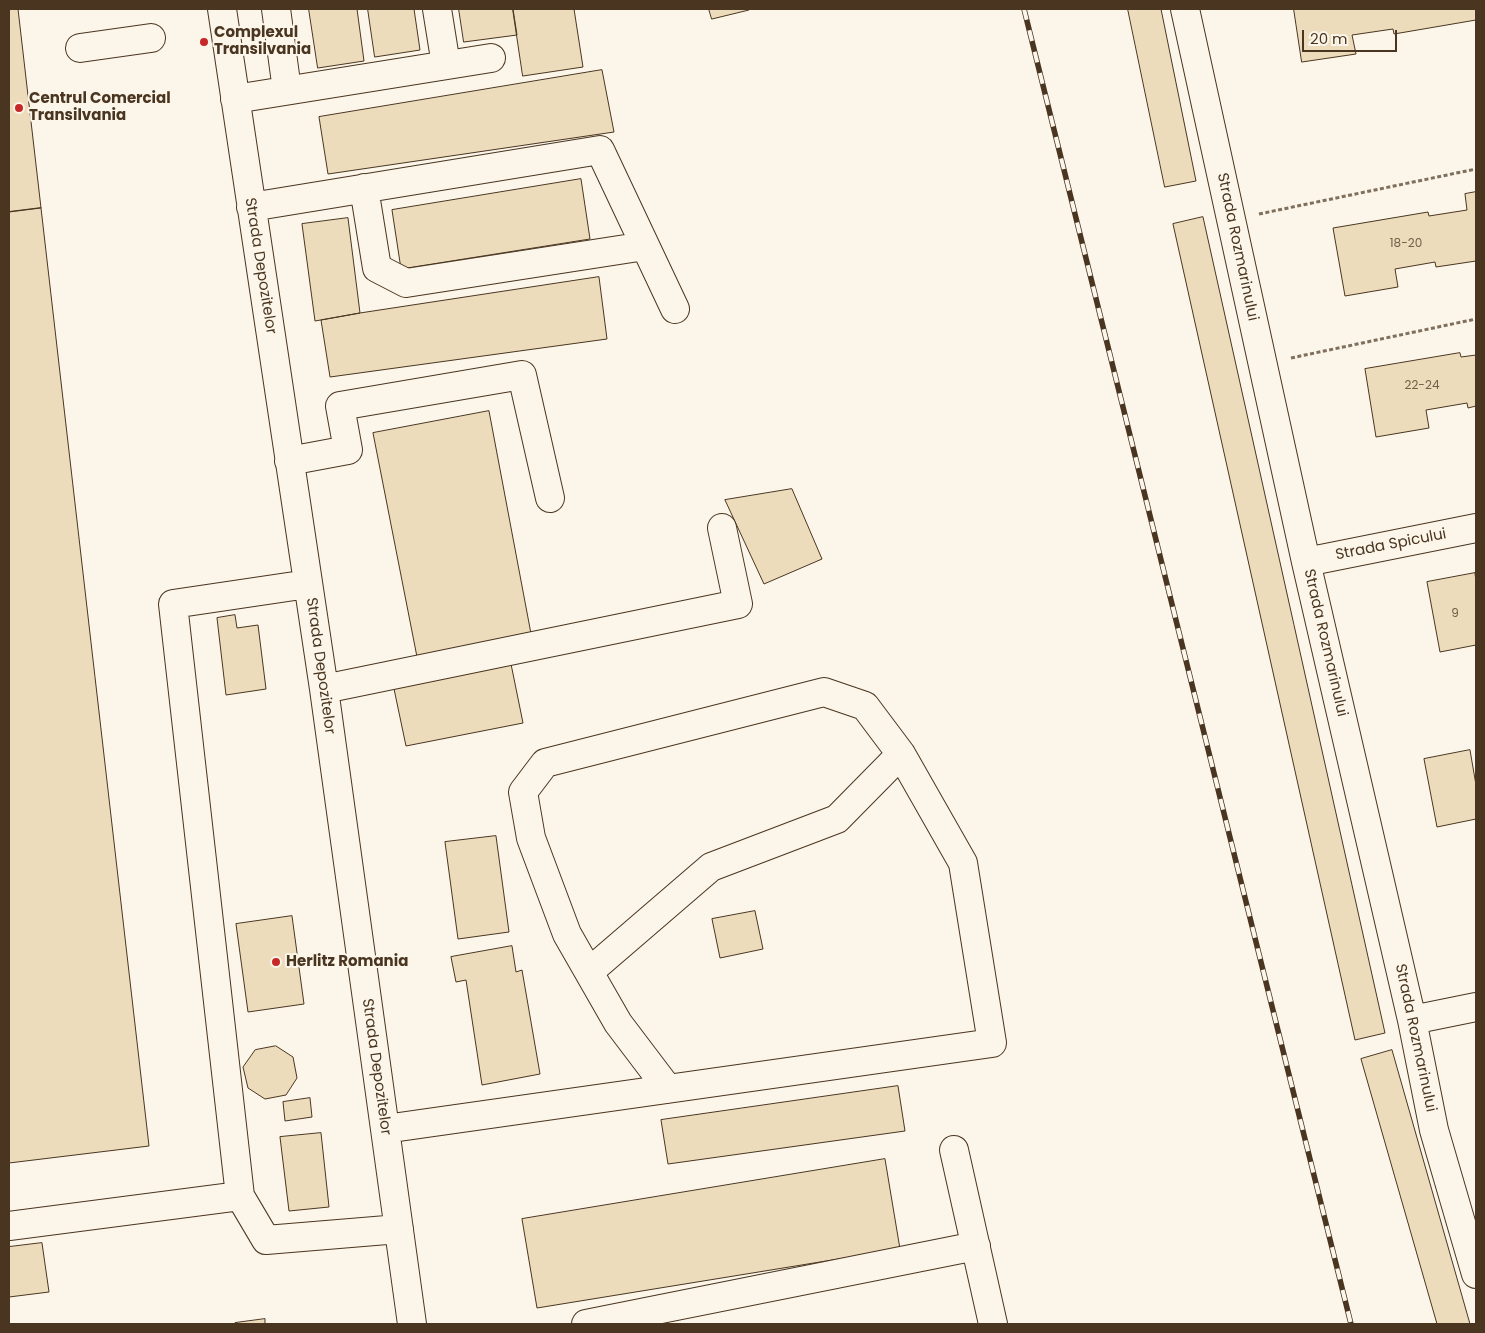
<!DOCTYPE html>
<html>
<head>
<meta charset="utf-8">
<style>
	body { margin:0 }
	#map { position:relative; width:1485px; height:1333px; overflow:hidden; background:#fbf6e9; font-family:Poppins,sans-serif }
	canvas { display:block }
	.frame { position:absolute; inset:0; border:10px solid #4a3520; pointer-events:none }
	.scale { position:absolute; left:1302px; top:30px; width:95px; height:22px; box-sizing:border-box; border:2px solid #4a3520; border-top:0; padding-left:6px; font-size:15px; line-height:18px; white-space:nowrap; color:#4a3520; -webkit-text-stroke:4px #fbf6e9; paint-order:stroke }
</style>
</head>
<body>
<div id="map">
<canvas width="1485" height="1333"></canvas>
<div class="frame"></div>
<div class="scale">20 m</div>
</div>
<script>
const g = document.querySelector('canvas').getContext('2d');
g.lineJoin = 'round';
function fillPath(path, color) {
  g.fillStyle = color;
  g.fill(path, 'evenodd');
}
function stroke(path, color, width, dash) {
  g.strokeStyle = color;
  g.lineWidth = width;
  g.lineCap = dash ? 'butt' : 'round';
  g.setLineDash(dash || []);
  g.stroke(path);
}
function label(font, color, halo, rows, align = 'center') {
  g.font = font + ' Poppins,sans-serif';
  g.lineWidth = 4;
  g.setLineDash([]);
  g.textBaseline = 'middle';
  g.strokeStyle = halo;
  g.fillStyle = color;
  for (const [text, x, y, turn = 0] of rows) {
    g.save();
    g.translate(x, y);
    g.rotate((+turn || 0) * Math.PI / 180);
    g.textAlign = isNaN(turn) ? turn : align;
    if (halo) g.strokeText(text, 0, 0);
    g.fillText(text, 0, 0);
    g.restore();
  }
}
const building = new Path2D(`
	M9,9H18L41,208L9,212Z
	M309,9H357L364,61L318,68Z
	M368,9H414L420,50L375,57Z
	M459,9H513L517,35L464,42Z
	M513,9H574L583,67L523,76Z
	M709,9H749V10L712,19Z
	M1128,9H1161L1196,181L1165,187Z
	M1294,9H1476V20L1394,34L1393,29L1352,35L1356,54L1302,62Z
	M602,70L614,132L328,174L319,117Z
	M581,179L590,239L401,269L392,210Z
	M1476,192V261L1436,267L1435,262L1395,269L1398,287L1345,296L1333,228L1428,212L1429,216L1467,210L1465,194Z
	M41,208L149,1146L9,1163V212Z
	M1203,217L1385,1033L1355,1040L1173,224Z
	M348,218L360,313L315,321L302,224Z
	M599,277L607,339L330,377L321,320L360,313Z
	M1460,353L1461,357L1476,355V406L1468,408L1467,403L1426,410L1429,428L1376,437L1365,369Z
	M489,411L532,639L418,662L373,433Z
	M792,489L822,559L764,584L725,500Z
	M1475,573L1476,582V645L1440,652L1427,582Z
	M235,615L237,628L258,625L266,689L226,695L217,618Z
	M510,659L523,723L406,746L393,684Z
	M1470,750L1476,785V819L1437,827L1424,759Z
	M496,836L509,932L458,939L445,842Z
	M755,911L763,949L720,958L712,919Z
	M292,916L304,1004L248,1012L236,924Z
	M512,946L516,972L522,970L540,1074L482,1085L466,980L456,982L451,957Z
	M276,1046L293,1057L297,1078L286,1095L265,1099L248,1088L243,1067L255,1050Z
	M1392,1050L1470,1324H1437L1361,1059Z
	M898,1086L905,1131L668,1164L661,1120Z
	M310,1098L312,1117L285,1121L283,1102Z
	M321,1133L329,1207L289,1211L280,1137Z
	M885,1159L900,1249L537,1308L522,1219Z
	M42,1243L49,1292L9,1297V1247Z
	M265,1319V1324H235V1323Z`);
const path = new Path2D(`
	M1259,214L1476,169
	M1291,358L1476,319`);
const minor = new Path2D(`
	M222,9L324,689L412,1324
	M276,9L287,90
	M437,9L446,65
	M1185,9L1306,562L1412,1020L1434,1130L1476,1274
	M80,48L151,38
	M235,99L491,58
	M364,188L377,268L406,283L645,246
	M251,207L600,150L675,309
	M289,461L348,450L340,406L522,375L550,498
	M1306,562L1476,528
	M308,584L173,604L240,1196L266,1240L399,1229
	M324,689L738,604L722,528
	M589,972L711,867L837,819L901,754
	M1412,1020L1476,1007
	M385,1129L420,1124L992,1043L963,863L901,754L865,706L824,692L545,763L523,792L531,838L567,934L618,1023L668,1089
	M954,1150L993,1324
	M9,1226L240,1196
	M586,1324L976,1246`);
const rail = new Path2D(`
	M1024,9L1351,1324`);
const markers = [
	[204,42,5,"#c62828"],
	[19,108,5,"#c62828"],
	[276,962,5,"#c62828"]
];
const numberNames = [
	["18-20",1406,244],
	["22-24",1422,386],
	["9",1455,614]
];
const poiNames = [
	["Complexul",214,33],
	["Transilvania",214,50],
	["Centrul Comercial",29,99],
	["Transilvania",29,116],
	["Herlitz Romania",286,962]
];
const streetNames = [
	["Strada Rozmarinului",1237,247,78],
	["Strada Depozitelor",260,266,81],
	["Strada Spicului",1391,545,-11],
	["Strada Rozmarinului",1325,643,77],
	["Strada Depozitelor",320,666,82],
	["Strada Rozmarinului",1415,1038,78],
	["Strada Depozitelor",376,1067,82]
];
fillPath(building, '#ecdcbc');
stroke(building, '#4a3520', 1);
stroke(minor, '#4a3520', 30);
stroke(path, '#7f6f5c', 3, [4, 2.5]);
stroke(minor, '#fbf6e9', 28);
stroke(rail, '#4a3520', 5.5);
stroke(rail, '#fbf6e9', 4, [11]);
for (const [x, y, r, color] of markers) {
  const dot = new Path2D();
  dot.arc(x, y, r, 0, 2 * Math.PI);
  g.fillStyle = color;
  g.fill(dot);
  stroke(dot, '#fbf6e9', 2);
}
label('12px', '#725f47', null, numberNames);
label('bold 15px', '#4a3520', '#fbf6e9', poiNames, 'left');
label('15px', '#4a3520', '#fbf6e9', streetNames);
</script>
</body>
</html>
